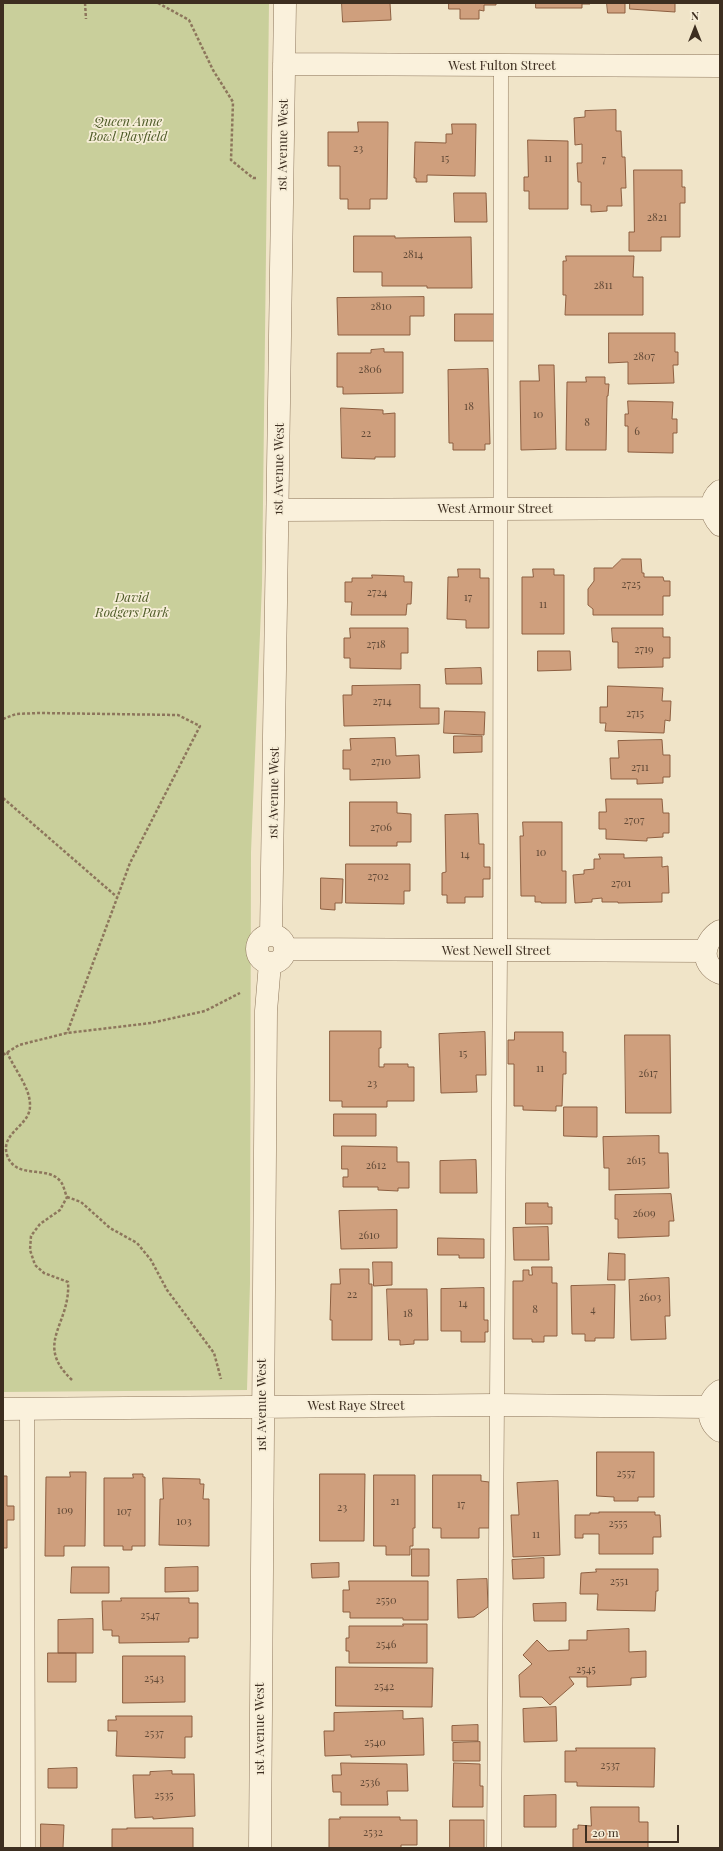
<!DOCTYPE html>
<html>
<head>
<meta charset="utf-8">
<style>
	body { margin:0 }
	#map { position:relative; width:723px; height:1851px; overflow:hidden; background:#f0e4c8; font-family:"Playfair Display",serif }
	canvas { display:block }
	.frame { position:absolute; inset:0; border:4px solid #3d2e20; pointer-events:none }
	.north { position:absolute; left:675px; top:8px; width:40px; height:40px; -webkit-text-stroke:3px #f7eed8; paint-order:stroke; rotate:0deg; font-size:11px; font-weight:700; line-height:16px; text-align:center; color:#3d2e20 }
	.north::after { content:''; display:block; margin:auto; width:14px; height:18px; background:#3d2e20; clip-path:polygon(50% 0,100% 100%,50% 72%,0 100%) }
	.scale { position:absolute; left:585px; top:1825px; width:94px; height:18px; box-sizing:border-box; border:2px solid #3d2e20; border-top:0; padding-left:5px; font-size:12px; line-height:14px; white-space:nowrap; color:#3d2e20; -webkit-text-stroke:3px #f7eed8; paint-order:stroke }
</style>
</head>
<body>
<div id="map">
<canvas width="723" height="1851"></canvas>
<div class="frame"></div>
<div class="north">N</div>
<div class="scale">20 m</div>
</div>
<script>
const g = document.querySelector('canvas').getContext('2d');
g.lineJoin = 'round';
function fillPath(path, color) {
  g.fillStyle = color;
  g.fill(path, 'evenodd');
}
function stroke(path, color, width, dash) {
  g.strokeStyle = color;
  g.lineWidth = width;
  g.lineCap = dash ? 'butt' : 'round';
  g.setLineDash(dash || []);
  g.stroke(path);
}
function label(font, color, halo, rows, align = 'center') {
  g.font = font + ' "Playfair Display",serif';
  g.lineWidth = 3.5;
  g.setLineDash([]);
  g.textBaseline = 'middle';
  g.strokeStyle = halo;
  g.fillStyle = color;
  for (const [text, x, y, turn = 0] of rows) {
    g.save();
    g.translate(x, y);
    g.rotate((+turn || 0) * Math.PI / 180);
    g.textAlign = isNaN(turn) ? turn : align;
    if (halo) g.strokeText(text, 0, 0);
    g.fillText(text, 0, 0);
    g.restore();
  }
}
const green = new Path2D(`
	M3,3H269L262,585L251,852L250,1283L247,1390L3,1392Z`);
const building = new Path2D(`
	M342,3H390L391,20L343,22Z
	M449,3H496V5H484V11L479,10V19H460V9H449Z
	M536,3H590V4H582V8H536Z
	M607,3H625V13H608Z
	M630,3H675V12L630,9Z
	M616,110V131H621L622,157H625L626,188H621L622,206H607V211L591,212V205H581V182H578L577,163H582V144L575,145L574,118L585,117V111Z
	M358,122H388L387,199H370V209H348V199H340V166H328V132H358Z
	M452,124H476L475,176L427,175V182H416V178H414L415,142L446,143V134H452Z
	M528,140L568,141V209H529V191H524V177H528Z
	M634,170H682V187H685V203H680V237H661V251H629V232H634Z
	M454,193H486L487,222H455Z
	M354,236H395V238L471,237L472,288H427V286H382V272H354Z
	M566,256H634L633,277H643V315H565L566,295H563V261H566Z
	M424,297V316H410V335H338L337,298Z
	M455,314H495V341H455Z
	M609,333H675V352H678V365H673L674,383L628,384V362L609,363Z
	M384,349V352H403V393L343,394V387H337V353H371V350Z
	M539,365H554L556,449L521,450L520,381H539Z
	M488,369L490,444H485V450H453V443H449L448,370Z
	M586,377H605V384H609L608,396H607L606,450H566L567,382H586Z
	M628,401L673,402L672,419H677V433H673V453L628,452V426H625V414H628Z
	M341,408L383,410V414L395,413V457H375V459L342,458Z
	M622,559H641L642,573H644V577H663L664,581H670V596H663V615H593V609L588,605V589L594,581V568H612Z
	M458,569H480V578H489V628H466V620L447,619L448,577H458Z
	M533,569H554V575H564V634H522V577H533Z
	M372,575L404,576V582H412L411,604H407L406,615H351L352,602H345V582H352V578H372Z
	M350,628H408V653H401V669L350,668V658H344V638H350Z
	M612,628H663V637H670V658H663V667L618,668V642H613Z
	M538,651H570L571,670L538,671Z
	M481,668L482,684H446L445,669Z
	M420,685V708H439V724L344,726L343,695H352V686Z
	M608,686L663,688L662,701H671L670,721L665,720L664,733L605,731L606,723H600V707H607Z
	M445,711L485,712L484,735L444,733Z
	M454,736H482V752L454,753Z
	M395,738L396,756L419,755L420,778L350,780V769H343V750H351L350,739Z
	M662,740L663,755H670V777H663V783L637,784V779H611L610,758H619L618,741Z
	M606,799H662L663,813H669V833H663V837L647,838V841L606,839V829H599V812H606Z
	M350,802H397V813L411,814V842H397V846H350Z
	M478,814L479,844H484V867H490V879H483V897H465V903H447V895H442V873L446,872L445,815Z
	M523,822H562V871H566V903H541V902H535V896H521L520,836H523Z
	M599,854H624V858L662,857V867L668,866L669,893H662V902L618,903V902H602V898L592,899V902L575,903L573,875L584,874V870L594,869V859H600Z
	M346,864H410V891H404V904L346,903Z
	M321,878L343,879L342,903H335V910L321,909Z
	M330,1031H381V1048H379V1067H384V1064H408V1067H414V1101H387V1107H342V1101H330Z
	M485,1032L486,1075H476L477,1092L441,1093L439,1034Z
	M515,1032H563V1052H566V1074H563L562,1106H556V1111L523,1110V1106H514V1064H508V1040H514Z
	M625,1035H670L671,1113H626Z
	M564,1107H597V1137L564,1136Z
	M334,1114H376V1136H334Z
	M659,1136V1153H668L669,1188L609,1190V1168H604L603,1137Z
	M342,1146L397,1147V1162H409V1188H398V1191L378,1190V1187H343V1177H348V1169H342Z
	M476,1160L477,1193H440V1161Z
	M671,1194L674,1221H669V1236L618,1238V1219H615V1195Z
	M526,1203H548V1207H552V1224H526Z
	M397,1210V1248L341,1249L339,1211Z
	M548,1227L549,1260H514L513,1228Z
	M438,1238L484,1239V1258H459V1255H438Z
	M609,1253L625,1254V1280H608Z
	M373,1262H392V1285L374,1286Z
	M532,1267H552V1283H557V1336H544V1342H532V1339H513V1281H523V1270H529V1275H532Z
	M340,1269H369V1284H372V1340H332V1320H330L331,1284H340Z
	M669,1278L670,1316H665L666,1339L631,1340L629,1280Z
	M615,1285L614,1338H595V1341H585V1334H572L571,1286Z
	M484,1288V1320H488V1332H485V1342H461V1331H441V1289Z
	M387,1289H427L428,1340H414V1344L400,1345V1340H389Z
	M597,1452H654V1497H638V1501H614V1497L597,1496Z
	M70,1472H86L85,1546H64V1556H45L46,1477H70Z
	M133,1474H143V1477H145V1546H132V1550H123V1546H104V1478H133Z
	M320,1474H365L364,1541H320Z
	M374,1475H415V1528H413V1546H410V1555H386V1546H374Z
	M433,1475H481V1481L489,1482V1528H479V1538H441V1528H433Z
	M3,1476H7V1506H14V1520H7V1548H3Z
	M163,1478L200,1479V1484H204L203,1499H209V1546L159,1545L160,1499H163Z
	M558,1481L560,1555L513,1557L511,1515H519L517,1483Z
	M599,1512H655V1515H660L661,1537H653V1554H599V1534H583V1538H575V1515H590V1513H599Z
	M412,1549H429V1576H412Z
	M544,1558V1578L513,1579L512,1560Z
	M339,1563V1577L312,1578L311,1564Z
	M72,1567H109V1593H71Z
	M198,1567V1591L165,1592V1568Z
	M596,1569H658V1591H656L655,1611L597,1610L598,1594H580L581,1573L596,1572Z
	M487,1579L488,1607L474,1617L458,1618L457,1580Z
	M349,1581H428V1620H403V1618H350V1612H343V1590H349Z
	M121,1598H189V1603H198V1638H189V1642L119,1643V1636H112V1630H103L102,1601H121Z
	M566,1603V1621H534L533,1604Z
	M93,1619V1653H58V1620Z
	M403,1624H427V1663H349V1651H346V1638H349V1626H403Z
	M629,1629V1652L646,1651V1677L631,1678V1685L587,1687V1677H569L574,1684L550,1705L542,1697H520L519,1675L532,1664L523,1655L537,1640L548,1651L569,1650V1640H587V1631Z
	M48,1653H76V1682H48Z
	M123,1656H185V1702L123,1703Z
	M336,1667L433,1668L432,1707L336,1706Z
	M556,1707L557,1741L524,1742L523,1709Z
	M403,1711V1719L423,1718L424,1755L351,1757V1755L325,1756L324,1731H334V1713Z
	M116,1716H192V1737H185V1758L116,1756L117,1731H108V1720H116Z
	M478,1725V1741H452V1726Z
	M480,1742V1761H453V1743Z
	M576,1748H655L654,1787L577,1786V1782H565V1751H576Z
	M341,1763L407,1764L408,1791H387L388,1805H341V1792H333L332,1775H341Z
	M454,1763L480,1764V1786H483V1807H453Z
	M77,1768V1788H48V1769Z
	M172,1771V1774H194L195,1816L153,1819V1817L135,1818L133,1775H150V1772Z
	M556,1795V1827H524V1796Z
	M591,1807H639V1822H648V1848H573V1829H578V1825L591,1826Z
	M340,1817H400V1820H417V1845H401V1848H329V1819H340Z
	M450,1820H484V1848H450Z
	M41,1824L64,1825L63,1848H41Z
	M127,1828H193V1848H112V1829H127Z`);
const path = new Path2D(`
	M85,3L86,19
	M158,3L189,20L213,70L233,102L231,160L253,178H256
	M3,719L16,714L40,713L178,715L200,726L130,863L67,1033
	M3,798L117,897
	M7,1052C14,1069 30,1087 30,1105C31,1126 0,1132 7,1155C16,1181 48,1164 61,1182C64,1186 65,1193 67,1197L60,1210L40,1224L31,1236L30,1250L35,1265L44,1273L68,1282C71,1325 33,1343 72,1380
	M3,1055L19,1045L67,1033L151,1023L205,1011L240,993
	M67,1197L81,1202L110,1228L137,1243L151,1260L167,1290L214,1353L221,1379`);
const lane = new Path2D(`
	M27,1408L28,1848
	M494,1848L500,951L501,66`);
const street = new Path2D(`
	M284,64L720,66
	M720,491C709,500 710,515 720,525
	M279,510L712,508
	M720,931C703,941 699,964 720,973
	M271,935L285,3
	M257 949a14 14 0 1 1 28 0a14 14 0 1 1-28 0Z
	M286,949L706,951
	M720,1391C706,1401 706,1421 720,1431
	M3,1409L496,1405L709,1407
	M260,1848L266,1011L270,963`);
const numberNames = [
	["23",358,149],
	["15",445,159],
	["11",548,159],
	["7",604,160],
	["2821",657,218],
	["2814",413,255],
	["2811",603,286],
	["2810",381,307],
	["2807",644,357],
	["2806",370,370],
	["18",469,407],
	["10",538,415],
	["8",587,423],
	["6",637,432],
	["22",366,434],
	["2725",631,585],
	["2724",377,593],
	["17",468,598],
	["11",543,605],
	["2718",376,645],
	["2719",644,650],
	["2714",382,702],
	["2715",635,714],
	["2710",381,762],
	["2711",640,768],
	["2707",634,821],
	["2706",381,828],
	["10",541,853],
	["14",465,855],
	["2702",378,877],
	["2701",621,884],
	["15",463,1054],
	["11",540,1069],
	["2617",648,1074],
	["23",372,1084],
	["2615",636,1161],
	["2612",376,1166],
	["2609",644,1214],
	["2610",369,1236],
	["22",352,1295],
	["2603",650,1298],
	["14",463,1304],
	["8",535,1310],
	["4",593,1310],
	["18",408,1314],
	["2557",626,1474],
	["21",395,1502],
	["17",461,1505],
	["23",342,1508],
	["109",65,1511],
	["107",124,1512],
	["103",184,1522],
	["2555",618,1524],
	["11",536,1535],
	["2551",619,1582],
	["2550",386,1601],
	["2547",150,1616],
	["2546",386,1645],
	["2545",586,1670],
	["2543",154,1679],
	["2542",384,1687],
	["2537",154,1734],
	["2540",375,1743],
	["2537",610,1766],
	["2536",370,1783],
	["2535",164,1796],
	["2532",373,1833]
];
const streetNames = [
	["West Fulton Street",502,66],
	["1st Avenue West",283,145,-89],
	["1st Avenue West",279,469,-89],
	["West Armour Street",495,509],
	["1st Avenue West",274,793,-89],
	["West Newell Street",496,951],
	["1st Avenue West",262,1405,-90],
	["West Raye Street",356,1406],
	["1st Avenue West",260,1729,-90]
];
const parkNames = [
	["Queen Anne",128,122],
	["Bowl Playfield",128,137],
	["David",132,598],
	["Rodgers Park",132,613]
];
fillPath(green, '#c9cf9b');
fillPath(building, '#cf9f7d');
stroke(building, '#8d5f41', 1);
stroke(lane, '#8d765c', 15);
stroke(street, '#8d765c', 23);
stroke(path, '#8d765c', 2.5, [3, 2]);
stroke(lane, '#faf1dc', 14);
stroke(street, '#faf1dc', 22);
label('11px', '#624a37', null, numberNames);
label('13px', '#3d2e20', '#f7eed8', streetNames);
label('italic 13px', '#4d5a26', '#f7eed8', parkNames);
</script>
</body>
</html>
